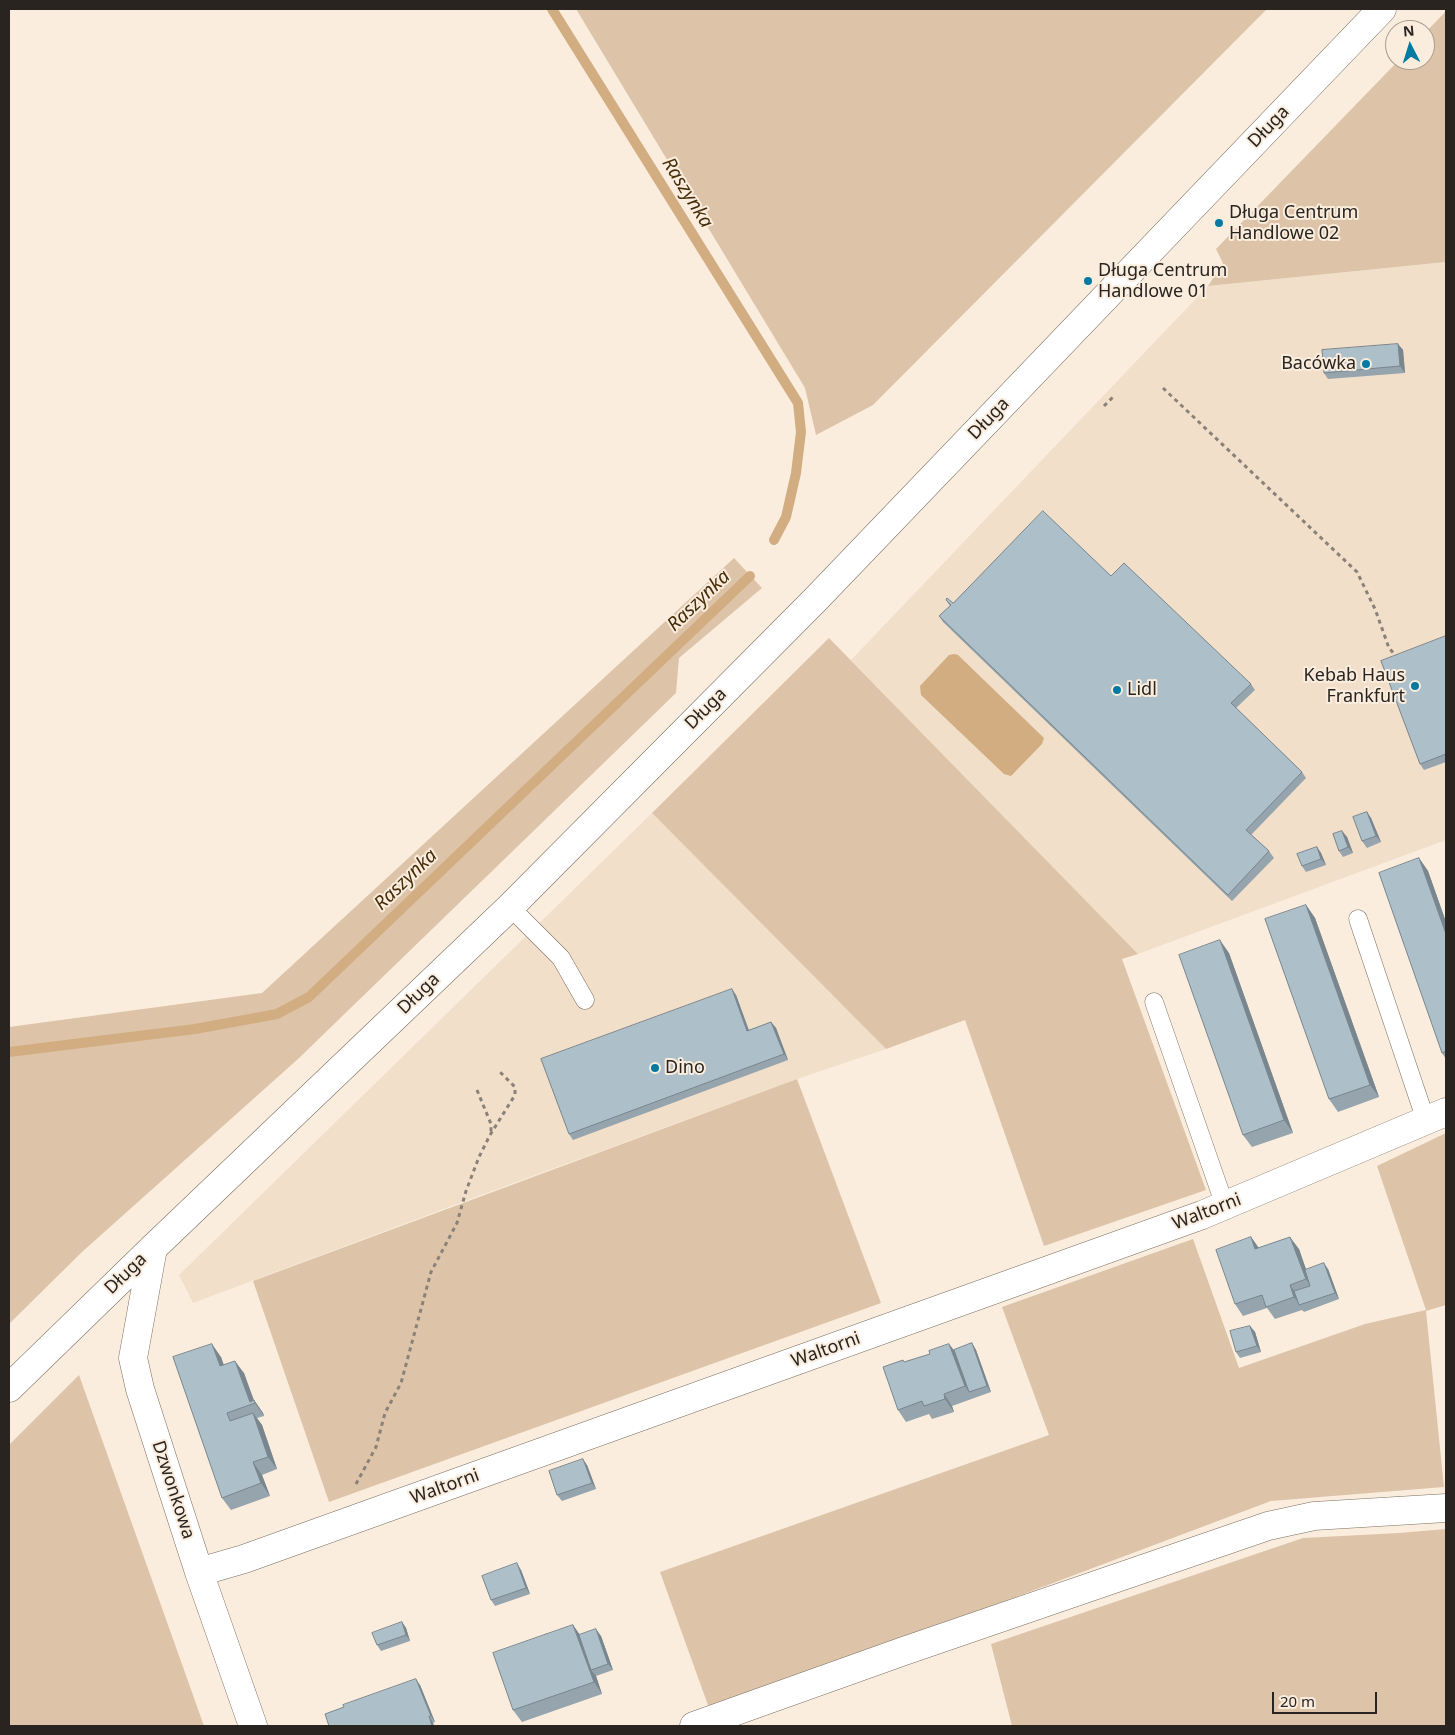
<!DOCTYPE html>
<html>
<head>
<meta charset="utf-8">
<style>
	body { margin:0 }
	#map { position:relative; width:1455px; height:1735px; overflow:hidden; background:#faedde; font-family:"Noto Sans",sans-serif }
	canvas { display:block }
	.frame { position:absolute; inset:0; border:10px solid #29241f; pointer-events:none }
	.north { position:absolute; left:1385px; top:20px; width:50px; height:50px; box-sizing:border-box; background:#faedde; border:1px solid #a69d92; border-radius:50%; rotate:355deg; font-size:14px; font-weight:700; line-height:20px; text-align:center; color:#29241f }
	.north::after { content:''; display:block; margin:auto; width:18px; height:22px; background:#037aa2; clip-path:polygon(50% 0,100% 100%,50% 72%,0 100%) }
	.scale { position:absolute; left:1272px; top:1692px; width:105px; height:22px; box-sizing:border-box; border:2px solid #29241f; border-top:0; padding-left:6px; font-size:15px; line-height:18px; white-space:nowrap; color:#29241f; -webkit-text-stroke:4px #faedde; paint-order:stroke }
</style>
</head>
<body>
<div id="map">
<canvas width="1455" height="1735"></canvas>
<div class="frame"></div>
<div class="north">N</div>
<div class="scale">20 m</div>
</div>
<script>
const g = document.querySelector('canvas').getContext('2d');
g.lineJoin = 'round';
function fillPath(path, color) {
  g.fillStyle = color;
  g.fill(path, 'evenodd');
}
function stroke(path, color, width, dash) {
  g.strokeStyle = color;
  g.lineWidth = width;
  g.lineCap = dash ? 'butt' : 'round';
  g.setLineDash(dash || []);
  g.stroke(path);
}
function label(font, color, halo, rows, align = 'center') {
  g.font = font + ' "Noto Sans",sans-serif';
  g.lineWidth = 4;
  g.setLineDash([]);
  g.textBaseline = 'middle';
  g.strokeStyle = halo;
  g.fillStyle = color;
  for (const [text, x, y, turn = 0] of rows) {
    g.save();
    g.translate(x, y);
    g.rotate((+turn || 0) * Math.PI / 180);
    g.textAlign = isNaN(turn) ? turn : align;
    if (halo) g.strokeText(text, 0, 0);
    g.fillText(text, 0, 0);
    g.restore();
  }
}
const built = new Path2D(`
	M1446,262V840L1138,954L851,660L1208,286Z
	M652,813L886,1049L797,1079L473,1198L193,1303L179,1275Z`);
const green = new Path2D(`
	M576,9H1267L873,405L816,435L805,388Z
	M1446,11V262L1208,286L1223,263L1216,249L1399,60H1425V33Z
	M734,558L762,588L679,658L676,693L298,1059L82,1252L9,1324V1027L262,993Z
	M829,638L1138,954L1122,959L1206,1190L1044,1246L965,1020L886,1049L652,813Z
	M797,1079L881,1303L329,1502L253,1281Z
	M1446,1133V1305L1426,1311L1444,1487L1271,1501L899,1641L709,1708L660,1572L1049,1435L1002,1307L1193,1239L1239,1368L1365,1324L1426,1310L1377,1166Z
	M79,1375L204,1726H9V1445Z
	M1446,1529V1726H1012L991,1644L1303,1538L1399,1533Z`);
const water = new Path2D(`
	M954,654L958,655L1044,738L1042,744L1011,776L1004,774L921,695L920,686L949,655Z`);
const stream = new Path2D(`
	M552,9L798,403L801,432L796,473L786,517L774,540
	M9,1052L195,1029L277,1014L309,997L750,576`);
const path = new Path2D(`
	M1163,388L1357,572L1375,609L1389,648L1397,657
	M1104,406L1113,397
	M477,1090L491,1124V1132
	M356,1484L376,1447L385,1413L401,1383L431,1272L457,1223L466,1191L479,1157L490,1135L515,1095V1087L499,1071`);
const service = new Path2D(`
	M510,907L561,958L585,1000
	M1358,919L1426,1121
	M1154,1002L1225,1206`);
const minor = new Path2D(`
	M153,1248L133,1358L140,1389L199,1572L253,1726
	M199,1572L244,1559L1202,1215L1446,1112
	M694,1726L904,1651L1268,1526L1314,1516L1446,1508`);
const tertiary = new Path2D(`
	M9,1388L153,1248L510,907L816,599L1382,9`);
const wall = new Path2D(`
	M1398,344L1403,350L1405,373L1328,379L1324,373Z
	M1111,576L1251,684L1255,690L1236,708L1302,772L1306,778L1251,835L1269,851L1274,858L1232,901L943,622L939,616L950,606L946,600L953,603Z
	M1446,636V762L1424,770L1420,764Z
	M1367,812L1371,818L1381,842L1367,848L1362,841Z
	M1342,831L1347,837L1353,853L1343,857L1339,851Z
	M1317,847L1321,853L1326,865L1306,872L1302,866Z
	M1419,858L1428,871L1446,922V1059L1442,1053Z
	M1306,905L1315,918L1379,1097L1338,1112L1329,1099Z
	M1229,953L1293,1133L1252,1147L1243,1135Z
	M736,995L749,1030L771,1022L776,1028L788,1060L573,1140L569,1134Z
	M1251,1237L1259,1248L1299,1249L1306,1270L1328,1269L1339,1299L1304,1312L1302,1310L1275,1319L1267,1308L1243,1316L1235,1304Z
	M1250,1326L1255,1332L1261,1352L1240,1358L1236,1352Z
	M972,1343L976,1350L991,1392L952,1406L954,1412L932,1419L929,1414L906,1422L898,1410L905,1362L930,1354L949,1344L954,1350Z
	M221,1357L224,1365L244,1373L253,1401L254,1400L263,1413L264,1416L257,1418L262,1425L277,1469L262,1475L270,1496L231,1510L222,1498Z
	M587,1465L596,1489L562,1501L557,1495Z
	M521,1570L530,1594L495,1606L491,1600Z
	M402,1622L406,1628L410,1641L381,1651L377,1645Z
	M573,1625L580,1635L601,1636L613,1670L596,1676L602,1694L522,1722L513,1710Z
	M420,1685L435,1722L433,1723L434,1726H329Z`);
const shadedWall = new Path2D(`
	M1398,344L1403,350L1405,373L1400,366Z
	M1367,812L1371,818L1381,842L1376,836Z
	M1342,831L1347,837L1353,853L1348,847Z
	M1317,847L1321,853L1326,865L1321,859Z
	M1419,858L1428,871L1446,922V934Z
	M1306,905L1315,918L1379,1097L1370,1085Z
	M1220,940L1229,953L1293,1133L1284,1120Z
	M732,989L736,995L751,1037L747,1031Z
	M771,1022L776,1028L788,1060L784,1054Z
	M1251,1237L1260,1250L1255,1249Z
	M1290,1237L1299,1249L1314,1292L1306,1279Z
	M1324,1263L1328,1269L1339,1299L1335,1293Z
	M1290,1285L1298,1297L1300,1305L1294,1297Z
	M1250,1326L1255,1332L1261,1352L1257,1346Z
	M972,1343L976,1350L991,1392L987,1386Z
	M212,1344L221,1357L228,1379L220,1366Z
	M949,1344L958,1356L969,1392L965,1386Z
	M235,1361L244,1373L255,1403L250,1402Z
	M944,1394L952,1406L954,1412L945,1399Z
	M254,1400L263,1413L264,1416L255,1403Z
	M253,1413L262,1425L277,1469L268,1457Z
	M583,1459L587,1465L596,1489L592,1483Z
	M253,1462L262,1475L270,1496L261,1483Z
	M517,1563L521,1570L530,1594L526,1588Z
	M402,1622L406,1628L410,1641L406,1635Z
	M573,1625L582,1638L591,1670L596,1676L602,1694L594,1682Z
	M596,1629L601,1636L613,1670L608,1664Z
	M416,1679L420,1685L435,1722L431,1716Z
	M429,1716L433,1723L434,1726H432Z`);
const building = new Path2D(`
	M1398,344L1400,366L1324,373L1322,350Z
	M1043,511L1111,576L1124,563L1251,684L1231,703L1302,772L1246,830L1269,851L1228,895L939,616L951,605L946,600L947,598L953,603Z
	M1446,636V754L1420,764L1381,661Z
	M1367,812L1376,836L1362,841L1353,817Z
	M1342,831L1348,847L1339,851L1333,834Z
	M1317,847L1321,859L1302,866L1297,854Z
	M1419,858L1446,934V1051L1442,1053L1379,873Z
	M1306,905L1370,1085L1329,1099L1265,919Z
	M1220,940L1284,1120L1243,1135L1179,955Z
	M732,989L747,1031L771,1022L784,1054L569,1134L541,1059Z
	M1251,1237L1255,1249L1290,1237L1306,1279L1290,1285L1294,1297L1266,1307L1262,1295L1235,1304L1216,1250Z
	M1324,1263L1335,1293L1299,1305L1294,1291L1310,1286L1305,1270Z
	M1250,1326L1257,1346L1236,1352L1230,1331Z
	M972,1343L987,1386L969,1392L954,1350Z
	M212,1344L220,1366L235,1361L250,1402L254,1400L255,1403L227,1413L230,1421L253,1413L268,1457L253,1462L261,1483L222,1498L173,1357Z
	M949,1344L965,1386L944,1394L945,1399L924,1406L922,1401L898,1410L883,1367L903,1360L904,1362L930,1354L929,1351Z
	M583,1459L592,1483L557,1495L549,1471Z
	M517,1563L526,1588L491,1600L482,1576Z
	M402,1622L406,1635L377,1645L372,1633Z
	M573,1625L594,1682L513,1710L493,1653Z
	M596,1629L608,1664L591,1670L579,1635Z
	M416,1679L431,1716H429L432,1726H329L325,1714L344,1707L343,1705Z`);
const markers = [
	[1219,223,5,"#037aa2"],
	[1088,281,5,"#037aa2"],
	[1366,364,5,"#037aa2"],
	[1415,686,5,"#037aa2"],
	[1117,690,5,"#037aa2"],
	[655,1068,5,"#037aa2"]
];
const streetNames = [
	["Długa",1269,127,-46],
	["Długa",989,419,-46],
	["Długa",706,709,-45],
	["Długa",419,994,-44],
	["Waltorni",1207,1212,-21],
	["Długa",126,1274,-44],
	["Waltorni",826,1350,-20],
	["Waltorni",445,1487,-20],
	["Dzwonkowa",173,1490,72]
];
const poiNames = [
	["Długa Centrum",1229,213],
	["Handlowe 02",1229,234],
	["Długa Centrum",1098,271],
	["Handlowe 01",1098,292],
	["Bacówka",1356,364,"right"],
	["Kebab Haus",1405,676,"right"],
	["Frankfurt",1405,697,"right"],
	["Lidl",1127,690],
	["Dino",665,1068]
];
const waterNames = [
	["Raszynka",687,193,58],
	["Raszynka",699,601,-44],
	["Raszynka",406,880,-44]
];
fillPath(built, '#f1dfca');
fillPath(green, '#ddc4a8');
fillPath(water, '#d3ad82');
stroke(stream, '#d3ad82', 10);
stroke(service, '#7a6e61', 19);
stroke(minor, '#7a6e61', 29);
stroke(tertiary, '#7a6e61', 29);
stroke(path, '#8a8178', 3, [4, 4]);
stroke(service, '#fff', 18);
stroke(minor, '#fff', 28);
stroke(tertiary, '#fff', 28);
fillPath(wall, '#95a4ad');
fillPath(shadedWall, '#79868d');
fillPath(building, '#adbfc9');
stroke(building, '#79868d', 1);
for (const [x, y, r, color] of markers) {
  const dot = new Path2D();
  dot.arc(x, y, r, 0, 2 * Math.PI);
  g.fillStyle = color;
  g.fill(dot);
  stroke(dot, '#faedde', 2);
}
label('18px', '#29241f', '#faedde', streetNames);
label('18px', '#29241f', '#faedde', poiNames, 'left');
label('italic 19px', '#462c08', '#faedde', waterNames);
</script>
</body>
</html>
